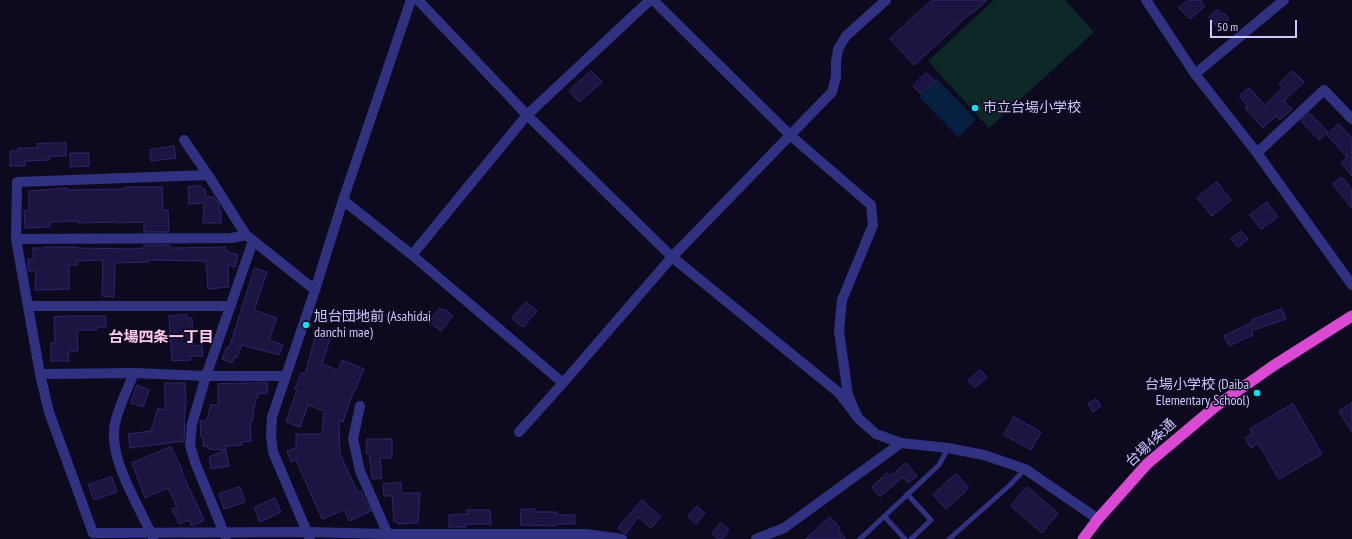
<!DOCTYPE html>
<html>
<head>
<meta charset="utf-8">
<style>
	body { margin:0 }
	#map { position:relative; width:1352px; height:539px; overflow:hidden; background:#0d0a1f; font-family:"PT Sans Narrow",sans-serif }
	canvas { display:block }
	.scale { position:absolute; left:1210px; top:20px; width:87px; height:18px; box-sizing:border-box; border:2px solid #ccc8ff; border-top:0; padding-left:5px; font-size:12px; line-height:14px; white-space:nowrap; color:#ccc8ff; -webkit-text-stroke:3px #0d0a1f; paint-order:stroke }
</style>
</head>
<body>
<div id="map">
<canvas width="1352" height="539"></canvas>
<div class="scale">50 m</div>
</div>
<script>
const g = document.querySelector('canvas').getContext('2d');
g.lineJoin = 'round';
function fillPath(path, color) {
  g.fillStyle = color;
  g.fill(path, 'evenodd');
}
function stroke(path, color, width, dash) {
  g.strokeStyle = color;
  g.lineWidth = width;
  g.lineCap = dash ? 'butt' : 'round';
  g.setLineDash(dash || []);
  g.stroke(path);
}
function label(font, color, halo, rows, align = 'center') {
  g.font = font + ' "PT Sans Narrow","Noto Sans JP",sans-serif';
  g.lineWidth = 3;
  g.setLineDash([]);
  g.textBaseline = 'middle';
  g.strokeStyle = halo;
  g.fillStyle = color;
  for (const [text, x, y, turn = 0] of rows) {
    g.save();
    g.translate(x, y);
    g.rotate((+turn || 0) * Math.PI / 180);
    g.textAlign = isNaN(turn) ? turn : align;
    if (halo) g.strokeText(text, 0, 0);
    g.fillText(text, 0, 0);
    g.restore();
  }
}
const green = new Path2D(`
	M994,0H1065L1094,32L989,128L928,61Z`);
const water = new Path2D(`
	M937,79L976,119L958,137L919,97Z`);
const building = new Path2D(`
	M932,0H987L973,13L972,12L914,65L890,39Z
	M1188,0H1200L1205,6L1190,19L1179,8Z
	M1218,10L1222,14L1224,13L1229,19L1218,28L1209,17Z
	M591,71L602,82L579,102L569,91Z
	M1293,71L1304,82L1284,101L1292,109L1280,120L1276,116L1263,128L1245,108L1248,106L1239,96L1249,88L1265,105L1283,88L1279,84Z
	M926,73L935,81L921,94L913,86Z
	M1309,113L1328,132L1319,140L1301,121Z
	M1339,124L1352,138V176L1341,163L1347,157L1327,135Z
	M66,143V156H50V160L25,161V166H10V151H18V148H38L37,144Z
	M174,146L176,158L151,161L150,150Z
	M70,153H89V166L71,167Z
	M1342,177L1352,190V209L1333,184Z
	M1217,182L1231,200L1212,216L1197,198Z
	M201,186L202,189H205L206,197H214L215,200H216L219,204V210H221V223H203L204,203L189,204L188,187Z
	M126,187H162L163,210H168L169,232H144V222L117,223V222L78,223V221L50,222V227L25,228L24,211L29,210V191L67,188V190L126,189Z
	M1267,202L1278,217L1261,229L1250,215Z
	M1241,231L1248,239L1238,247L1231,239Z
	M144,245H170V248H176L226,247V251L238,255L235,267L228,265L229,287L208,289L206,261L149,260V262L115,263L114,297L102,296L103,260L77,261V265H69V289L35,290L36,271H28V259H33V248H45V247H77V248L132,249L144,248Z
	M255,268L267,272L254,310L277,318L269,340L283,345L279,355L242,345L237,358L235,357L232,363L222,359L227,347H229Z
	M526,302L537,311L523,327L512,318Z
	M440,308L443,310L444,309L453,316L441,331L429,322Z
	M1282,309L1286,319L1251,331L1253,335L1229,346L1224,336L1253,322L1252,320Z
	M187,315V318H192L193,346L202,345L203,356H190L191,360L172,361L169,316Z
	M70,316H106V327H97V330H77L78,351L68,352L69,361H51V343H55L54,317Z
	M316,334L330,339L322,364L338,370L342,360L364,369L354,392H353L343,422L339,421L340,454L358,493L361,491L371,511L349,521L344,510L322,519L296,460L291,462L287,451L296,448V434H322L324,411L308,405L300,427L286,422L297,390L295,389L301,373L305,374Z
	M980,370L987,377L975,388L968,381Z
	M165,383H185L186,401L184,422H185L184,441L130,448L128,434L151,431L158,408L165,410Z
	M268,383L267,394L258,393V398H256L252,422L250,421L251,441L241,442L242,445L225,446L229,466L211,469L209,457L225,450L208,449L207,446H203V437H201L200,421L207,420L211,404L218,406V384Z
	M137,385L149,390L143,407L131,403Z
	M1096,399L1101,406L1093,412L1088,404Z
	M1352,403V432L1339,411Z
	M1293,404L1322,454L1279,479L1258,443L1251,448L1245,438L1252,434L1250,429Z
	M1014,417L1041,432L1031,450L1004,435Z
	M367,439H392V458H380L382,478L372,479L369,454H367Z
	M171,447L182,469V473L204,520L192,526L189,520L179,524L172,509L177,507L168,488L145,498L132,463Z
	M906,463L917,476L908,483L903,477L880,497L872,487L887,473L890,476Z
	M956,474L969,488L946,509L933,495Z
	M112,477L117,492L94,500L88,485Z
	M401,483L402,493H420L418,523L398,524L397,522H394L392,496H384L383,484Z
	M240,487L245,502L224,509L219,494Z
	M1027,487L1058,513L1042,533L1011,506Z
	M275,498L281,512L260,522L254,508Z
	M642,500L661,517L651,528L638,517L626,534L624,533L618,528Z
	M697,506L705,513L696,524L688,517Z
	M521,509H535V512H557V515H575V524H557L556,526L521,525Z
	M467,510H490L491,524H466V527H449V515L468,514Z
	M830,517L840,528L838,530L846,539H806Z
	M721,523L729,530L722,539H718L712,534Z`);
const service = new Path2D(`
	M907,494L931,520L911,539
	M884,516L905,539
	M860,539L939,465L948,448
	M949,539L1010,485L1025,469`);
const minor = new Path2D(`
	M418,0L527,115L672,257L838,392L858,418
	M653,0L791,136L871,205L873,225L842,300L839,331L848,395L858,418L876,434L901,443
	M1195,74L1284,0
	M184,140L208,175L246,235L315,290L343,200L411,0
	M1257,153L1324,90L1352,119
	M208,175L17,182L16,239L40,374L49,412L93,533L307,532L387,534H586L622,539
	M343,200L412,255L563,383
	M16,239L232,238L246,235
	M412,255L527,115L650,0
	M28,306H231
	M134,373C128,388 120,404 116,419C105,456 139,504 153,538
	M40,374L134,373L206,376H285
	M360,406L353,439L360,471L390,539
	M519,432L563,383L672,257L832,92L836,77V62L838,49L846,36L886,0
	M226,538L195,462L190,445L192,424L206,376L253,241
	M756,539L784,528L901,443L948,448L984,455L1025,469L1098,519`);
const tertiary = new Path2D(`
	M1146,0L1195,74L1257,153L1352,285
	M310,539L273,452L271,435L272,417L315,290`);
const trunk = new Path2D(`
	M1083,539L1098,519L1147,464L1216,406L1273,366L1352,316`);
const markers = [
	[975,108,4,"#00e5f3"],
	[306,325,4,"#00e5f3"],
	[1257,393,4,"#00e5f3"]
];
const poiNames = [
	["市立台場小学校",983,108],
	["旭台団地前 (Asahidai",314,317],
	["danchi mae)",314,333],
	["台場小学校 (Daiba",1249,385,"right"],
	["Elementary School)",1249,401,"right"]
];
const streetNames = [
	["台場4条通",1151,443,-43]
];
const neighbourhoodNames = [
	["台場四条一丁目",161,338]
];
fillPath(green, '#0d2927');
fillPath(water, '#071f41');
fillPath(building, '#1c1541');
stroke(building, '#30256f', 1);
stroke(service, '#313182', 5);
stroke(minor, '#313182', 10);
stroke(tertiary, '#313182', 10);
stroke(trunk, '#da49d2', 11);
for (const [x, y, r, color] of markers) {
  const dot = new Path2D();
  dot.arc(x, y, r, 0, 2 * Math.PI);
  g.fillStyle = color;
  g.fill(dot);
  stroke(dot, '#0d0a1f', 1.5);
}
label('14px', '#ccc8ff', '#0d0a1f', poiNames, 'left');
label('14px', '#ccc8ff', '#0d0a1f', streetNames);
label('bold 15px', '#ffcaee', '#0d0a1f', neighbourhoodNames);
</script>
</body>
</html>
